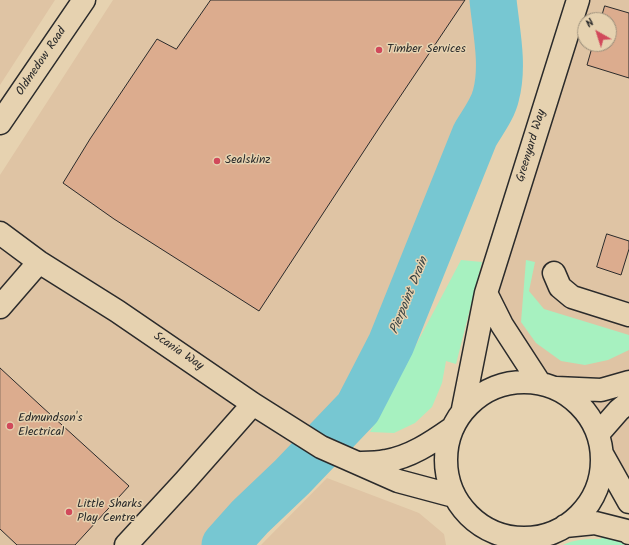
<!DOCTYPE html>
<html>
<head>
<meta charset="utf-8">
<style>
	body { margin:0 }
	#map { position:relative; width:629px; height:545px; overflow:hidden; background:#e6d2b0; font-family:Kalam,sans-serif }
	canvas { display:block }
	.north { position:absolute; left:577px; top:12px; width:40px; height:40px; box-sizing:border-box; background:#e6d2b0; border:1px solid #9b8f7b; border-radius:50%; rotate:321deg; font-size:11px; font-weight:700; line-height:16px; text-align:center; color:#2b2b2b }
	.north::after { content:''; display:block; margin:auto; width:14px; height:18px; background:#d1495b; clip-path:polygon(50% 0,100% 100%,50% 72%,0 100%) }
</style>
</head>
<body>
<div id="map">
<canvas width="629" height="545"></canvas>
<div class="north">N</div>
</div>
<script>
const g = document.querySelector('canvas').getContext('2d');
g.lineJoin = 'round';
function fillPath(path, color) {
  g.fillStyle = color;
  g.fill(path, 'evenodd');
}
function stroke(path, color, width, dash) {
  g.strokeStyle = color;
  g.lineWidth = width;
  g.lineCap = dash ? 'butt' : 'round';
  g.setLineDash(dash || []);
  g.stroke(path);
}
function label(font, color, halo, rows, align = 'center') {
  g.font = font + ' Kalam,sans-serif';
  g.lineWidth = 3;
  g.setLineDash([]);
  g.textBaseline = 'middle';
  g.strokeStyle = halo;
  g.fillStyle = color;
  for (const [text, x, y, turn = 0] of rows) {
    g.save();
    g.translate(x, y);
    g.rotate((+turn || 0) * Math.PI / 180);
    g.textAlign = isNaN(turn) ? turn : align;
    if (halo) g.strokeText(text, 0, 0);
    g.fillText(text, 0, 0);
    g.restore();
  }
}
const built = new Path2D(`
	M0,0H55L0,85Z
	M113,0H493L500,66L496,95L491,108L475,135L391,344L358,408L292,477L250,517L225,545H0V175Z
	M585,0H629V502L598,434L588,415L573,398L539,382L486,293ZM585,20H609V44H585Z
	M327,478L419,513L444,534L446,545H261Z`);
const green = new Path2D(`
	M461,260L482,262L456,364L446,361L442,383L432,407L415,423L394,433L370,432Z
	M526,260L535,262L529,291L544,309L629,335V350L608,360L585,365L561,361L536,343L521,322Z
	M603,532L629,543V545H563C575,539 588,539 601,539Z`);
const river = new Path2D(`
	M225,545L250,517L292,477L358,408L391,344L475,135C482,123 493,109 496,95C504,65 496,30 493,0`);
const building = new Path2D(`
	M211,0H465L381,125L259,311L114,219L63,183L90,139L157,39L176,49Z
	M605,6L629,13V78L587,65L593,44H609V20H601Z
	M607,234L629,241V249L621,275L597,267Z
	M0,368L40,405L129,486L75,545H17L0,529Z`);
const minor = new Path2D(`
	M0,123L84,0
	M0,233L39,262L117,311L253,404L321,447L398,481L454,496
	M554,273L560,287L572,297L629,315
	M486,293L502,325L539,382
	M0,307L39,262
	M446 460a78 78 0 1 1 156 0a78 78 0 1 1-156 0Z
	M556,388L601,390L629,382
	M463,409L486,293L578,0
	M598,434L619,410L629,402
	M602,454L629,502
	M361,463C369,463 378,463 386,461C410,457 431,443 451,429
	M565,526L595,523L627,531L629,533
	M126,545L185,481L253,404`);
const markers = [
	[379,50,4,"#d1495b"],
	[217,161,4,"#d1495b"],
	[10,426,4,"#d1495b"],
	[69,512,4,"#d1495b"]
];
const poiNames = [
	["Timber Services",387,50],
	["Sealskinz",225,161],
	["Edmundson's",18,419],
	["Electrical",18,433],
	["Little Sharks",77,505],
	["Play Centre",77,519]
];
const streetNames = [
	["Oldmedow Road",42,62,-56],
	["Greenyard Way",532,146,-73],
	["Scania Way",178,352,34]
];
const waterNames = [
	["Pierpoint Drain",410,296,-68]
];
fillPath(built, '#dfc4a4');
fillPath(green, '#a7f1c0');
stroke(river, '#77c7d2', 47);
fillPath(building, '#dcac8e');
stroke(building, '#2b2b2b', 1);
stroke(minor, '#2b2b2b', 25);
stroke(minor, '#e6d2b0', 22);
for (const [x, y, r, color] of markers) {
  const dot = new Path2D();
  dot.arc(x, y, r, 0, 2 * Math.PI);
  g.fillStyle = color;
  g.fill(dot);
  stroke(dot, '#e6d2b0', 1.5);
}
label('12px', '#2b2b2b', '#e6d2b0', poiNames, 'left');
label('12px', '#2b2b2b', '#e6d2b0', streetNames);
label('italic 13px', '#364244', '#e6d2b0', waterNames);
</script>
</body>
</html>
